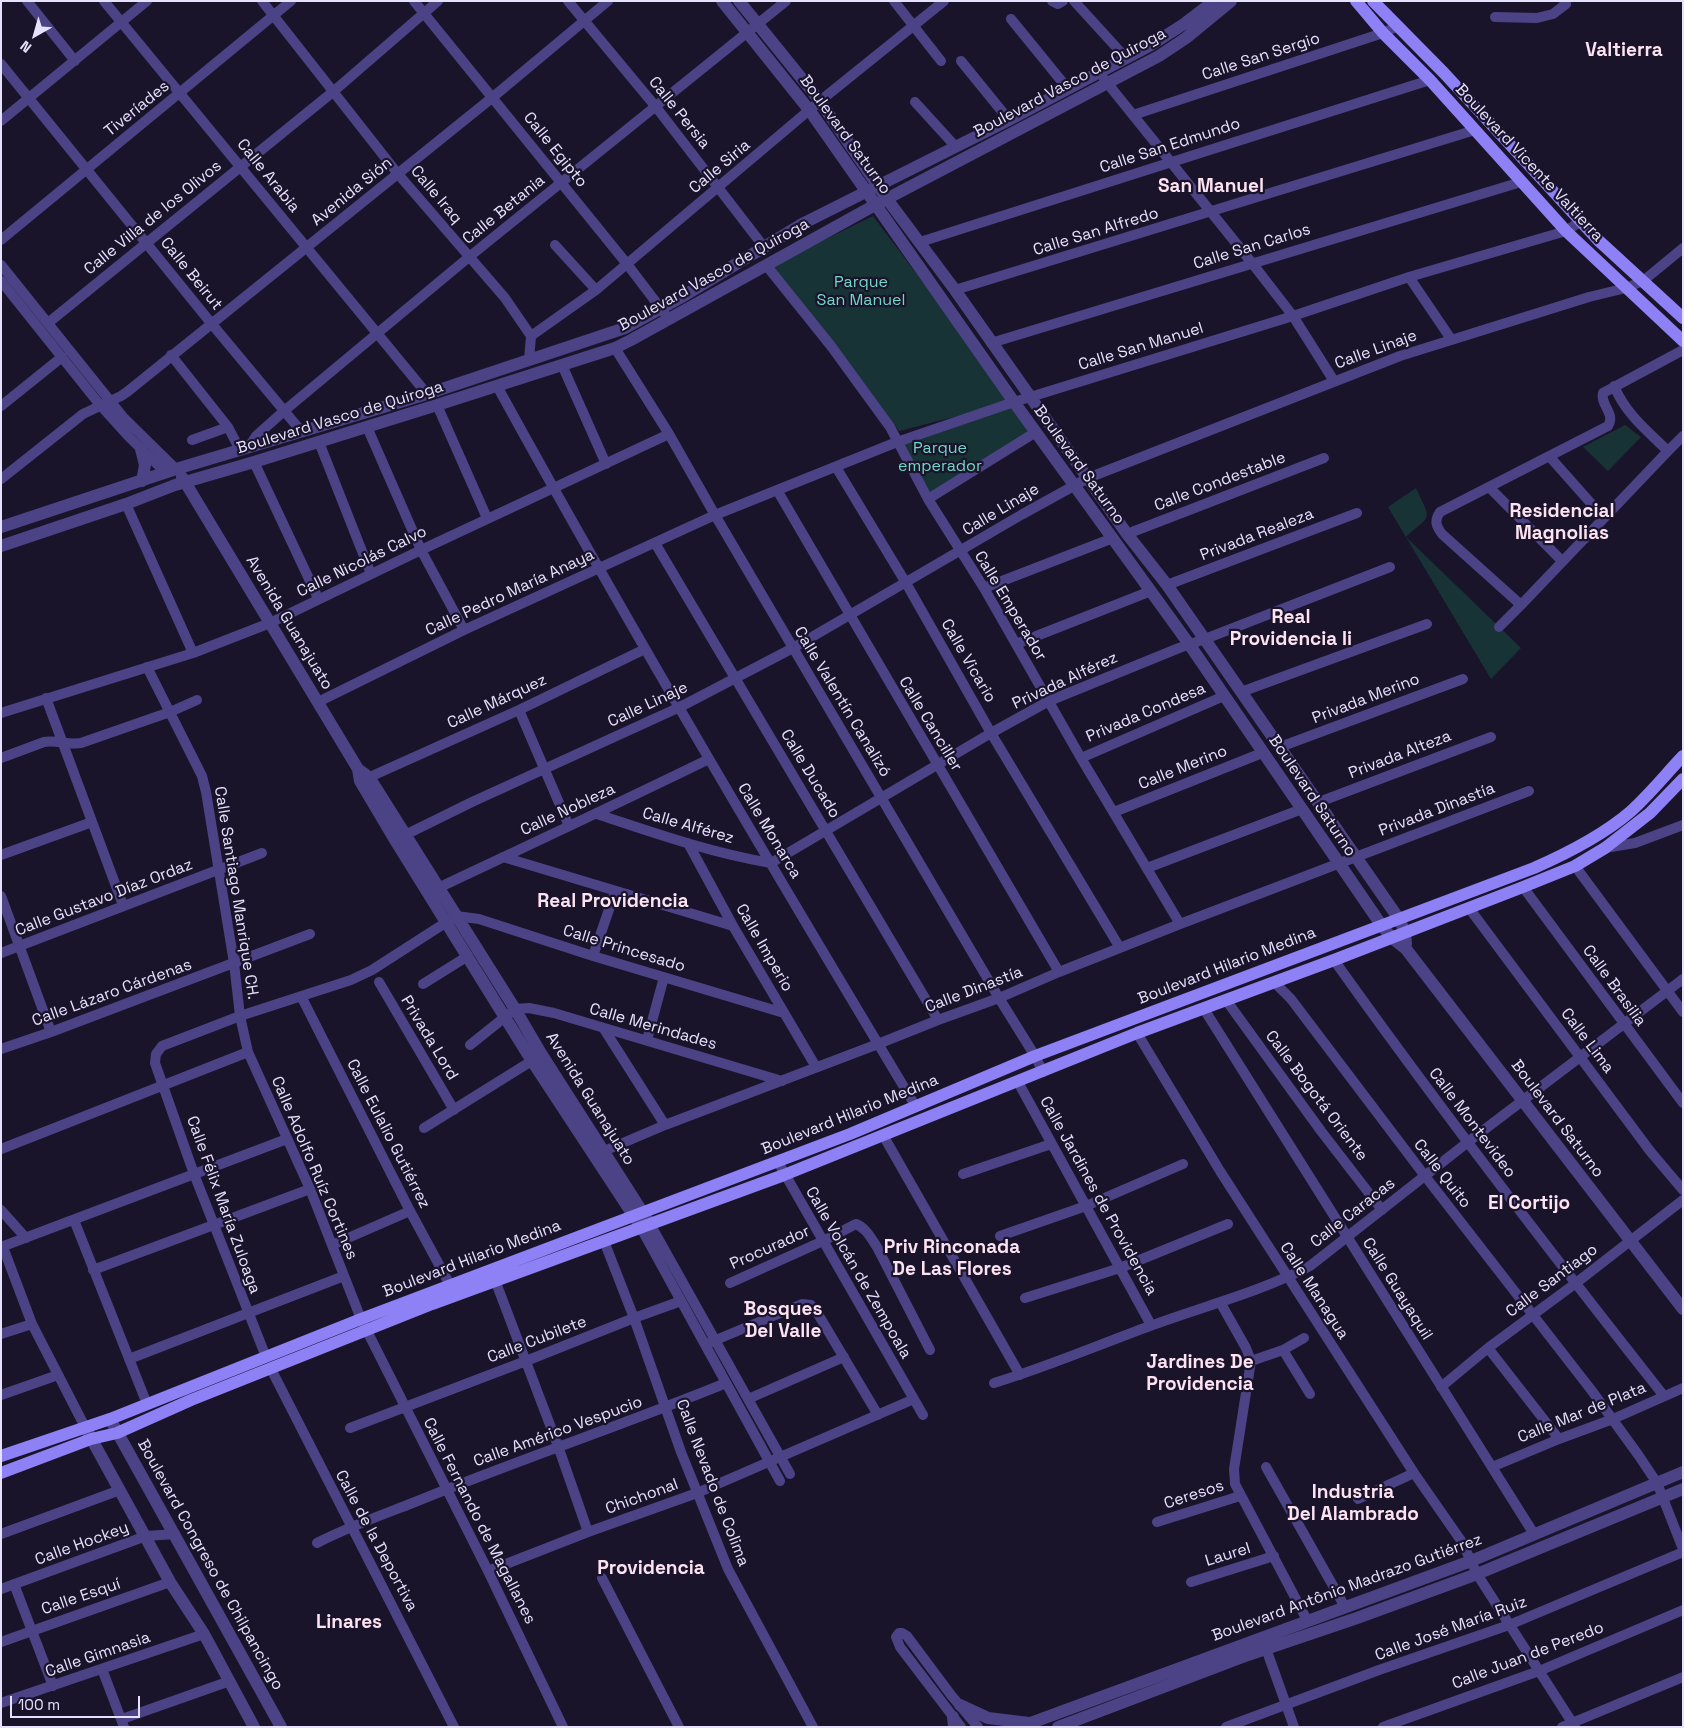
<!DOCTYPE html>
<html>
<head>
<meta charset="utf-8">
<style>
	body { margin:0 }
	#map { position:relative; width:1684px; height:1728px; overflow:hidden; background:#1a142b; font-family:"Space Grotesk",sans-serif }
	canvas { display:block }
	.frame { position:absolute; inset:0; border:2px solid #e6e1fd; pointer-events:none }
	.north { position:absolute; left:10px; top:10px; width:50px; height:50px; -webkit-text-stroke:4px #1a142b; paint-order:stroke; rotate:218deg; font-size:14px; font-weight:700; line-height:20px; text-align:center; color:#e6e1fd }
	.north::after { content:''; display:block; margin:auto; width:18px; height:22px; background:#e6e1fd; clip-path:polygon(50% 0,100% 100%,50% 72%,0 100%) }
	.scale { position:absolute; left:10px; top:1696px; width:130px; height:22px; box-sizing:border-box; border:2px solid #e6e1fd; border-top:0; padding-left:6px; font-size:15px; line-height:18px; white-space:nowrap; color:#e6e1fd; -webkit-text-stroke:4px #1a142b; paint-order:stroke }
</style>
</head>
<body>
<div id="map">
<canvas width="1684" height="1728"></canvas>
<div class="frame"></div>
<div class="north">N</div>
<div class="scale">100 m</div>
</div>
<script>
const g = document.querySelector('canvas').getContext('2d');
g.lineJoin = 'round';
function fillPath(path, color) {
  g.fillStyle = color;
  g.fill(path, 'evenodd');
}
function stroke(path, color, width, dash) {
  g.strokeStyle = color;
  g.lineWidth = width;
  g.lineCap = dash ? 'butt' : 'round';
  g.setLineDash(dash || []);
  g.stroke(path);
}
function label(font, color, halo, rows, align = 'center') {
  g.font = font + ' "Space Grotesk",sans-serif';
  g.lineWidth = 4.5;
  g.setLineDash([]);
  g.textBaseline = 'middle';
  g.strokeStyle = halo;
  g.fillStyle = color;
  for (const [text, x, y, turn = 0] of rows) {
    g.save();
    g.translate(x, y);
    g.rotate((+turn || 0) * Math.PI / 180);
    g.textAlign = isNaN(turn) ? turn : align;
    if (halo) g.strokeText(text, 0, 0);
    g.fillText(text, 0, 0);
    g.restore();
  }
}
const green = new Path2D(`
	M873,216L1036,432L928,499L897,442L1005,404L899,431L771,266Z
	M1625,425L1641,437L1608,471L1583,447Z
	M1416,488C1432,523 1432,513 1406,537L1521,648L1491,679L1388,507Z`);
const minor = new Path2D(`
	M27,1L75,61
	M104,1L427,394
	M262,1L398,174L505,298L531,336
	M414,1L627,264L665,314
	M568,1L656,107L764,247
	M894,1L941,61
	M1052,1L1058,4L1063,1
	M1074,1L1126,58
	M1495,17L1537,18L1553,14L1566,4L1564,1
	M1011,19L1068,89
	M961,61L1009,120
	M1,64L211,323L301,431
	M1104,79L1252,263L1293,316L1334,381
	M915,102L956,147
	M1133,115L1383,33L1398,26
	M1,121L147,1
	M1,240L291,1
	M920,242L1430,80
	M555,245L596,290
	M1,265L123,417L176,469
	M766,265L831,346L890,427L928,499L984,588L1081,758L1180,924
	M1409,277L1451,339
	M1,281L100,405L129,437L165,472
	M955,290L1475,130
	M48,323L334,91L438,1
	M991,343L1521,182
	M615,348L669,434L715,515L999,998L1035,1056L1043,1072
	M171,355L228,427L240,450
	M529,360L531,336L596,290L820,101L944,1
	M562,365L606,464
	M497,386C631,630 773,869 916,1107
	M1614,386C1626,414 1646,430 1668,451L1521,605L1442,534C1436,526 1434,521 1440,512L1608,426C1616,414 1600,405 1603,393L1683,350
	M437,405L487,518
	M1,406L62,357
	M367,427L421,550L464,630
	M192,440L228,427
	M319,442L371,574
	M248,448L256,436L284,411L469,257L786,1
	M1668,451L1683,436
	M1549,456L1604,518
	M254,462L318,598
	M836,467L906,583L991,733L1120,948
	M1,479L83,414L121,396L127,392L493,97L608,1
	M1489,487L1562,561
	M777,490L1059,972
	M928,499L1036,432
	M126,504L193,653
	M1127,534L1324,458
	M655,543L938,1020
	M1167,585L1357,513
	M984,588L1113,538
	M1499,627L1521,605
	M1016,644L1151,591
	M147,667L202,776L206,792L234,963L240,1016L248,1052L310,1189L361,1319L488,1571L563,1727
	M1241,692L1427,624
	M46,698L123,905
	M318,702L464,630L715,515L897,442L1014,402L1293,316L1409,277L1566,231L1581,221
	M519,710L569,826
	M1,713L193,653L270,623L421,550L669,434
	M1280,747L1463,679
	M1,758L44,742C57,740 68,745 81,743L170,712L197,700
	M1081,758L1224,696
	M363,780L519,710L645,649
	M1319,802L1491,737
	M1114,812L1262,753
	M597,814C654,833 712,853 771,863L991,733L1049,701L1179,648L1205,639L1390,567
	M405,835L472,802L680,707L793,648L1021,515L1088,478L1400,356L1589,297L1626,288L1643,281L1683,248
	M688,843L733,926L816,1067
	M1605,848L1635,843L1683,825
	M1,855L92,822
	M503,857L733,926
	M1575,866L1683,1012
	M1147,868L1302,809
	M1523,887L1683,1103
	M438,888C529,845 619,803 709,759
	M1,896L51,1032
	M1469,908L1650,1151L1683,1190
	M1,953L262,853
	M593,956L615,892
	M1334,960C1440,1109 1551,1253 1664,1396
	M379,982L454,1110
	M1274,982L1291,999L1425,1176L1592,1391L1639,1456L1657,1483L1683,1549
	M423,984L468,956
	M301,996L410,1211L450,1285
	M1226,1000L1321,1131L1382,1210
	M1204,1009L1534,1534
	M604,1029L665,1125
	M1137,1033L1220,1171L1414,1473L1462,1542L1477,1574L1575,1727
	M647,1040L664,977
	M470,1045L515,1009L529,1008L554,1013L782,1081
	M1,1049L51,1032L310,934
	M1018,1082L1151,1325
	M424,1128L538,1057
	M883,1135L1020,1375
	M1,1149L248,1052
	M604,1151L665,1125L878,1044L938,1020L999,998L1059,972L1180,924L1529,791
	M778,1162L923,1415
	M963,1174L1051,1144
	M1,1210L26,1238
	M74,1220L147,1404
	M650,1224L790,1474
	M641,1228L780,1481
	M1000,1236L1086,1206L1183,1164
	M604,1241L634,1318L681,1452L728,1569L813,1727
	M332,1245L410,1211
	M1,1247L287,1139
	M3,1247L32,1324L85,1427
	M93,1270L310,1189
	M495,1280L558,1446L588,1532
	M730,1283L823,1241L856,1224C866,1228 871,1238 877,1247L930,1350
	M1025,1298L1120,1268L1228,1224
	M1220,1302L1246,1348L1251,1361L1234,1469L1235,1484L1307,1620
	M1,1334L32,1324
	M711,1342L802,1304L811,1305L818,1314L878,1415
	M1488,1348L1559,1439
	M1283,1350L1310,1394
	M266,1357L194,1174L155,1063L156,1054L162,1046L240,1016L351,980L372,970L456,916L479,919L593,956L784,1013
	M129,1359L344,1276
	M1251,1361L1283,1350L1304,1338
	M271,1369L454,1727
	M994,1383C1047,1367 1098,1345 1150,1326C1204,1306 1260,1292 1310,1266L1468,1142L1683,979
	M1441,1387L1488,1348L1576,1283L1683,1200
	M1,1395L58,1375
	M748,1399L844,1357
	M350,1428L526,1361L634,1318L681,1301
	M1266,1467L1345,1607
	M1492,1467L1559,1439L1613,1419L1683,1388
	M1358,1499L1414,1473
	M1157,1522L1240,1496
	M1,1534L120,1490
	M317,1543C348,1527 382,1515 415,1502C518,1460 623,1425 726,1383
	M488,1571L588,1532L697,1493L914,1399
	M602,1578L679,1727
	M1191,1582L1274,1556
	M14,1584L53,1686
	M1,1589L146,1536L175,1534
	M1,1642L170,1582
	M1264,1643L1294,1727
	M102,1669L124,1727
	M1,1703L204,1634
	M122,1719L230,1681
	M961,1727L900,1647L896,1637L899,1633H902L907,1636L951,1695L978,1727
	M1226,1727L1379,1670L1509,1625L1683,1552
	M1383,1727L1539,1671L1683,1610
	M1562,1727L1683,1677`);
const tertiary = new Path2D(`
	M722,1L810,111L1014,402L1189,644L1382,926L1392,938L1406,949L1683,1309
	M739,1L820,101L887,199L955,290L1127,534L1167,585L1399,919L1405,932L1406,944
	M141,449L145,465L142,481
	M182,477L358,769L360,781L395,840L532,1061L639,1224
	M1,527L176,469L427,394L625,328L680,298L804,223L1009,120L1151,45L1184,24L1214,1
	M1,546L126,504L175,485L254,462L437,405L615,348L631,340L875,205L1159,56L1186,38L1231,1
	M358,769L369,777L515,1009L542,1055L650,1224
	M110,1419L281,1727
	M85,1427L170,1582L204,1634L254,1727
	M960,1705L988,1718L1029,1723
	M953,1717L954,1727
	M1020,1727L1471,1561L1683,1472
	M1058,1727L1248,1655L1357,1618L1477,1574L1683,1489`);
const secondary = new Path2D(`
	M1356,1L1383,33L1430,80L1566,231L1683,341
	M1373,1L1444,73L1598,240L1683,318
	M1,1456L110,1419L361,1319L850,1134L1035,1056L1534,868C1568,853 1602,836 1630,812C1649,795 1665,775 1683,756
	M1,1473L91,1439L117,1433L191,1400L432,1304L784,1175L1137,1033L1334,960L1523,887L1575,866L1605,848L1650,813L1683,779`);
const streetNames = [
	["Calle San Sergio",1261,57,-18],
	["Boulevard Vasco de Quiroga",1070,83,-28],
	["Tiveríades",137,109,-39],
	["Calle Persia",679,113,51],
	["Boulevard Saturno",845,135,54],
	["Calle San Edmundo",1170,146,-18],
	["Calle Egipto",555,150,51],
	["Boulevard Vicente Valtierra",1529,163,47],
	["Calle Siria",720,167,-40],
	["Calle Arabia",268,176,51],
	["Avenida Sión",352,192,-39],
	["Calle Iraq",436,195,50],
	["Calle Betania",504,210,-39],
	["Calle Villa de los Olivos",153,218,-39],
	["Calle San Alfredo",1096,232,-17],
	["Calle San Carlos",1252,247,-17],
	["Calle Beirut",191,274,51],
	["Boulevard Vasco de Quiroga",714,275,-29],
	["Calle San Manuel",1141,347,-17],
	["Calle Linaje",1376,350,-20],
	["Boulevard Vasco de Quiroga",340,418,-17],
	["Boulevard Saturno",1079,465,54],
	["Calle Condestable",1220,482,-21],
	["Calle Linaje",1001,510,-31],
	["Privada Realeza",1257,535,-21],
	["Calle Nicolás Calvo",362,562,-26],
	["Calle Pedro María Anaya",510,593,-25],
	["Calle Emperador",1010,606,59],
	["Avenida Guanajuato",289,623,59],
	["Calle Vicario",968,661,60],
	["Privada Alférez",1065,681,-25],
	["Privada Merino",1366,699,-21],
	["Calle Márquez",497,702,-25],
	["Calle Valentín Canalizó",842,702,59],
	["Calle Linaje",648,705,-25],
	["Privada Condesa",1146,713,-23],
	["Calle Canciller",930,724,59],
	["Privada Alteza",1400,755,-21],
	["Calle Merino",1183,768,-22],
	["Calle Ducado",810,774,59],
	["Boulevard Saturno",1312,796,56],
	["Calle Nobleza",568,810,-25],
	["Privada Dinastía",1437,810,-21],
	["Calle Alférez",688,826,16],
	["Calle Monarca",769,831,59],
	["Calle Santiago Manrique CH.",236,893,81],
	["Calle Gustavo Díaz Ordaz",104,898,-21],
	["Calle Imperio",764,948,60],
	["Calle Princesado",624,949,17],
	["Boulevard Hilario Medina",1227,966,-21],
	["Calle Brasilia",1614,986,54],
	["Calle Dinastía",974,990,-21],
	["Calle Lázaro Cárdenas",112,993,-20],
	["Calle Merindades",653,1027,16],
	["Privada Lord",429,1038,59],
	["Calle Lima",1587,1041,53],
	["Calle Bogotá Oriente",1316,1096,53],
	["Avenida Guanajuato",590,1099,58],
	["Boulevard Hilario Medina",850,1115,-22],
	["Boulevard Saturno",1557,1119,53],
	["Calle Montevideo",1472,1123,53],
	["Calle Eulalio Gutiérrez",388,1134,63],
	["Calle Adolfo Ruíz Cortines",314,1168,67],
	["Calle Quito",1442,1174,52],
	["Calle Jardines de Providencia",1098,1196,61],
	["Calle Félix María Zuloaga",223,1205,70],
	["Calle Caracas",1353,1213,-38],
	["Procurador",770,1248,-24],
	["Boulevard Hilario Medina",472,1259,-21],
	["Calle Volcán de Zempoala",858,1273,60],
	["Calle Santiago",1552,1281,-37],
	["Calle Guayaquil",1397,1289,58],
	["Calle Managua",1314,1291,57],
	["Calle Cubilete",537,1340,-21],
	["Calle Mar de Plata",1582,1413,-22],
	["Calle Américo Vespucio",558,1432,-20],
	["Calle Nevado de Colima",712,1483,69],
	["Ceresos",1194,1495,-18],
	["Chichonal",642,1497,-20],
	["Calle Fernando de Magallanes",479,1521,63],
	["Calle de la Deportiva",376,1541,62],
	["Calle Hockey",82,1544,-20],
	["Laurel",1228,1555,-17],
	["Boulevard Congreso de Chilpancingo",210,1565,61],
	["Boulevard Antônio Madrazo Gutiérrez",1347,1588,-20],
	["Calle Esquí",81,1597,-19],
	["Calle José María Ruiz",1451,1629,-20],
	["Calle Gimnasia",98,1655,-19],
	["Calle Juan de Peredo",1528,1656,-21]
];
const parkNames = [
	["Parque",861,283],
	["San Manuel",861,301],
	["Parque",940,449],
	["emperador",940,467]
];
const quarterNames = [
	["Valtierra",1624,51],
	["San Manuel",1211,187],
	["Residencial",1562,512],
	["Magnolias",1562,534],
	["Real",1291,618],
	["Providencia Ii",1291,640],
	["Real Providencia",613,902],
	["El Cortijo",1529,1204],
	["Priv Rinconada",952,1248],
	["De Las Flores",952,1270],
	["Bosques",783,1310],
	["Del Valle",783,1332],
	["Jardines De",1200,1363],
	["Providencia",1200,1385],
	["Industria",1353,1493],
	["Del Alambrado",1353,1515],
	["Providencia",651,1569],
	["Linares",349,1623]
];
fillPath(green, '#173335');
stroke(minor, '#4c4386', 10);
stroke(tertiary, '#4c4386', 12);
stroke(secondary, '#8e80f5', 12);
label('16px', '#e6e1fd', '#1a142b', streetNames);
label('16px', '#71d8c8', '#1a142b', parkNames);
label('bold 19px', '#fde2f1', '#1a142b', quarterNames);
</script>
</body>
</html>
